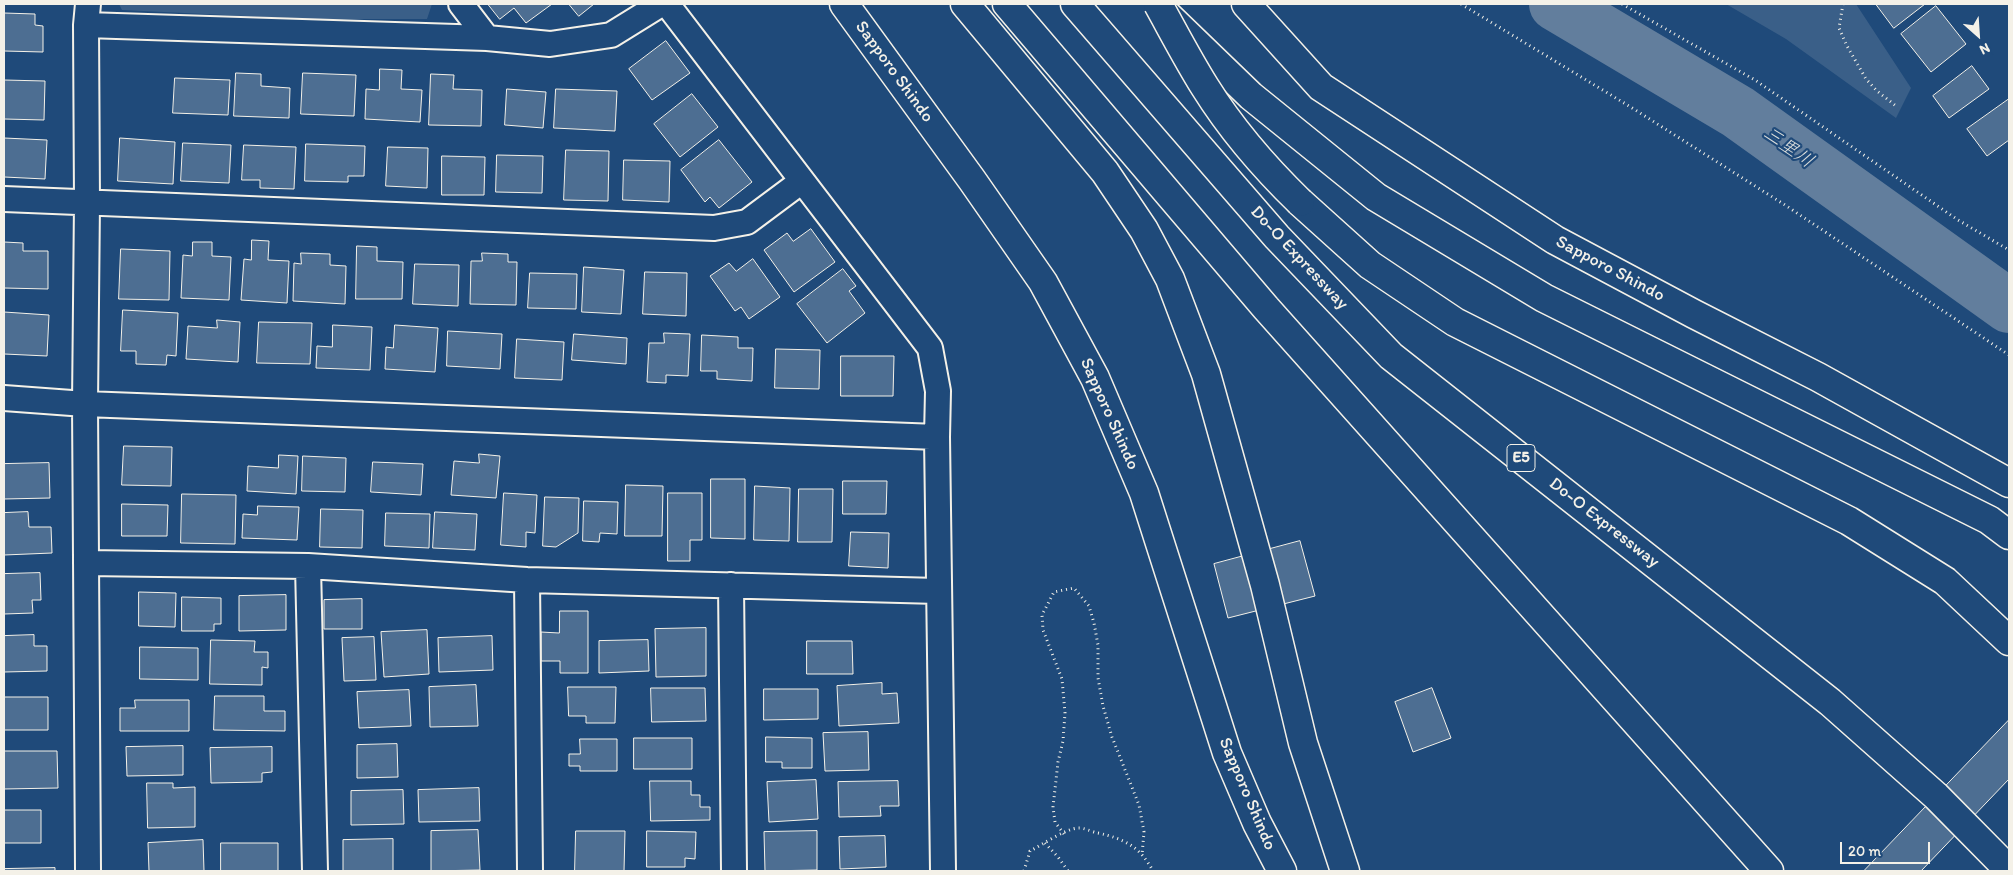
<!DOCTYPE html>
<html>
<head>
<meta charset="utf-8">
<style>
	body { margin:0 }
	#map { position:relative; width:2013px; height:875px; overflow:hidden; background:#1f4a7a; font-family:Itim,sans-serif }
	canvas { display:block }
	.frame { position:absolute; inset:0; border:5px solid #f4f1e8; pointer-events:none }
	.north { position:absolute; left:1953px; top:10px; width:50px; height:50px; -webkit-text-stroke:4px #1f4a7a; paint-order:stroke; rotate:154deg; font-size:14px; font-weight:700; line-height:20px; text-align:center; color:#f4f1e8 }
	.north::after { content:''; display:block; margin:auto; width:18px; height:22px; background:#f4f1e8; clip-path:polygon(50% 0,100% 100%,50% 72%,0 100%) }
	.scale { position:absolute; left:1840px; top:842px; width:90px; height:22px; box-sizing:border-box; border:2px solid #f4f1e8; border-top:0; padding-left:6px; font-size:15px; line-height:18px; white-space:nowrap; color:#f4f1e8; -webkit-text-stroke:4px #1f4a7a; paint-order:stroke }
</style>
</head>
<body>
<div id="map">
<canvas width="2013" height="875"></canvas>
<div class="frame"></div>
<div class="north">N</div>
<div class="scale">20 m</div>
</div>
<script>
const g = document.querySelector('canvas').getContext('2d');
g.lineJoin = 'round';
function fillPath(path, color) {
  g.fillStyle = color;
  g.fill(path, 'evenodd');
}
function stroke(path, color, width, dash) {
  g.strokeStyle = color;
  g.lineWidth = width;
  g.lineCap = dash ? 'butt' : 'round';
  g.setLineDash(dash || []);
  g.stroke(path);
}
function label(font, color, halo, rows, align = 'center') {
  g.font = font + ' Itim,"Klee One",sans-serif';
  g.lineWidth = 4.5;
  g.setLineDash([]);
  g.textBaseline = 'middle';
  g.strokeStyle = halo;
  g.fillStyle = color;
  for (const [text, x, y, turn = 0] of rows) {
    g.save();
    g.translate(x, y);
    g.rotate((+turn || 0) * Math.PI / 180);
    g.textAlign = isNaN(turn) ? turn : align;
    if (halo) g.strokeText(text, 0, 0);
    g.fillText(text, 0, 0);
    g.restore();
  }
}
const green = new Path2D(`
	M119,4H432L427,19H308L122,10Z
	M1726,4H1856L1911,88L1896,118L1786,39Z`);
const river = new Path2D(`
	M1556,4L1738,112L2009,306`);
const building = new Path2D(`
	M488,4H552L526,23L514,8L500,19Z
	M569,4H594L579,16Z
	M1876,4H1925L1894,28Z
	M1936,6L1966,44L1931,72L1901,34Z
	M4,13L35,14V25L43,26V52L4,51Z
	M666,41L690,73L652,100L629,69Z
	M1972,66L1989,89L1949,118L1933,96Z
	M380,69L402,70L401,89L422,90L420,122L365,119L366,89L379,90Z
	M236,73L261,74V86L290,88L289,118L234,116Z
	M303,73L356,75L354,116L301,114Z
	M431,74L454,75L453,89L482,90L481,126L429,125Z
	M175,78L230,80L228,115L173,113Z
	M4,80L45,81L44,120L4,119Z
	M507,89L546,92L543,128L505,125Z
	M556,89L617,91L615,131L554,128Z
	M692,94L718,127L680,157L654,124Z
	M2009,99V140L1987,156L1967,129Z
	M4,138L47,140L45,179L4,177Z
	M120,138L175,142L173,184L118,181Z
	M719,140L752,182L719,208L710,197L705,202L681,170Z
	M183,143L231,145L229,183L181,181Z
	M306,144L365,146L364,176H348V182L305,181Z
	M244,145L296,147L294,189L260,188V180H242Z
	M388,147L428,148L427,188L386,186Z
	M566,150L609,151L608,201L564,200Z
	M497,155L543,156L542,193L496,192Z
	M442,156L485,157L484,195H442Z
	M624,160L670,161L669,202L623,200Z
	M811,229L835,262L794,292L764,250L787,233L793,241Z
	M252,240L269,241L268,260L289,261L287,303L241,300L244,259L251,260Z
	M4,242L23,243V251H48V289L4,288Z
	M193,242H212V256L231,257L229,300L181,298L183,255L192,256Z
	M357,246L377,247V261L403,262L402,299H356Z
	M121,249L170,251L169,300L119,299Z
	M301,253L330,254V265L346,266L345,304L293,301L294,263L301,264Z
	M482,253L508,254V262H517L516,305L470,304L471,261H482Z
	M753,259L780,297L749,319L741,307L735,311L710,276L729,263L736,271Z
	M415,264L459,265L458,306L413,304Z
	M584,267L624,270L621,314L582,312Z
	M843,269L856,286L849,291L865,313L827,343L797,304Z
	M645,272L687,273L686,316L643,314Z
	M530,273L577,274L576,309L528,308Z
	M123,310L178,313L176,356L167,355L166,365L136,364V351H121Z
	M4,312L49,315L47,356L4,354Z
	M217,320L240,322L238,362L186,359L188,326L217,328Z
	M259,322L312,323L310,364L257,363Z
	M333,325L372,327L370,370L316,368L317,346L332,347Z
	M395,325L438,328L435,372L385,369L386,347L393,348Z
	M448,331L502,334L500,369L447,366Z
	M664,333L690,334L688,376L666,375V383L647,382L649,343H664Z
	M574,334L627,338L626,364L572,360Z
	M702,335L738,337V348H753L752,381L717,379V371H701Z
	M517,339L564,342L562,380L515,378Z
	M776,349L820,350L819,389L775,388Z
	M841,356H894L893,396H841Z
	M124,446L172,447L171,486L122,485Z
	M479,454L500,456L496,498L451,495L454,461L479,463Z
	M279,455L298,456L296,494L247,491L248,466L278,468Z
	M303,456L346,458L345,492L302,491Z
	M373,462L423,464L421,495L371,492Z
	M49,463L50,498L4,499V464Z
	M711,479H745V539L711,538Z
	M843,481H887L886,514H843Z
	M626,485L663,486L662,536H625Z
	M755,486L790,488L789,541L754,540Z
	M799,489H833L832,542H798Z
	M504,493L537,495L535,533L526,532V547L501,545Z
	M668,493H702V540H690V561H668Z
	M182,494L236,495L235,544L181,543Z
	M545,497L579,498L578,533L556,547L543,546Z
	M584,501L618,502L617,534L600,533L599,542L583,541Z
	M122,504L168,505L167,536H122Z
	M258,506L299,507L297,540L242,538L243,514L257,515Z
	M321,509L363,510L362,548L320,547Z
	M28,512L29,527H51L52,553L4,555V513Z
	M435,512L477,514L475,550L433,548Z
	M386,513L430,514L429,548L385,546Z
	M851,532L889,533L888,568L849,566Z
	M1300,541L1315,596L1228,618L1214,564Z
	M40,573L41,600H32L33,613L4,614V574Z
	M139,592L176,593L175,627L139,626Z
	M286,595V630L239,631V596Z
	M182,597L221,598V624H214V631H182Z
	M362,599V629H324V600Z
	M560,611H588V673H560V661H541V632L559,633Z
	M706,628V676L656,677L655,629Z
	M427,630L429,674L384,677L381,632Z
	M34,635V646H47V671L4,672V636Z
	M492,636L493,670L439,672L438,638Z
	M374,637L376,680L344,681L342,638Z
	M211,640L255,641L254,652H268V668L262,667V685L210,684Z
	M648,640L649,671L599,673V641Z
	M807,641H852L853,674H807Z
	M140,647L198,648V680L140,679Z
	M882,683V694L897,693L899,723L839,726L837,686Z
	M476,685L478,726L430,727L429,687Z
	M568,687H616L615,723H586V716H569Z
	M651,688H705L706,721L652,722Z
	M1432,688L1451,738L1413,752L1395,702Z
	M764,689H818V719L764,720Z
	M409,690L411,726L359,728L357,692Z
	M215,696H264V711H285V731L214,730Z
	M4,697H48V730H4Z
	M135,700H189V731H120V708H135Z
	M2009,720V779L1921,871H1864Z
	M868,732L869,770L825,771L823,733Z
	M766,737L812,738V768H782V762H766Z
	M634,738H692V769H634Z
	M580,739H617V771H580V766H569V754H580Z
	M397,744L398,777L357,778V745Z
	M183,746V775L127,776L126,747Z
	M272,747V772L262,773V782L211,783L210,748Z
	M4,751H57L58,788L4,789Z
	M816,780L818,819L769,822L767,782Z
	M650,781H691V795H700V807H710V820L651,821Z
	M898,781L899,806H880L881,816L839,817L838,782Z
	M147,783H173V788L195,787V827L148,828Z
	M479,788L480,821L419,822L418,790Z
	M403,790L404,824L351,825V791Z
	M4,810H41V843H4Z
	M478,830L480,870L431,871V831Z
	M576,831H625L624,871H575Z
	M647,831L696,832L695,859L685,858V867H647Z
	M817,831V870L765,871L764,832Z
	M885,836L886,867L840,869L839,837Z
	M393,839V871H343V840Z
	M203,840L204,871H149L148,843Z
	M221,843H278V871H221Z
	M55,868V871H4V869Z`);
const path = new Path2D(`
	M1461,4L1629,106L1785,205L2009,355
	M1622,4L1755,80L1958,220L2009,250
	M1843,4L1839,28L1847,46L1866,79L1877,91L1896,106
	M1064,834L1055,822L1053,807L1058,762L1063,741L1065,713L1062,679L1043,630L1042,615L1054,592L1074,588L1089,606L1094,623L1098,645V678L1103,706L1112,737L1139,805L1144,832L1142,855
	M1045,843L1058,857L1068,871
	M1024,871L1030,851C1042,845 1066,828 1079,828C1085,828 1092,832 1098,833C1125,839 1140,847 1153,871`);
const minor = new Path2D(`
	M461,4L487,38
	M667,4L930,348L938,391L937,437
	M86,25L487,38L550,44L611,35L661,4
	M4,199L714,228L747,222L802,181
	M4,398L85,404L937,437L943,871
	M86,563L308,566L527,580L938,591
	M308,566L315,871
	M527,580L530,871
	M731,585L734,871
	M88,871L85,404L87,202L86,25L88,4`);
const tertiary = new Path2D(`
	M844,4L972,180L1043,282L1095,378L1144,493L1227,753L1257,823L1282,871
	M1246,4L1321,87L1555,240L1694,314L1818,377L2009,483`);
const motorway = new Path2D(`
	M965,4L1105,172L1144,230L1170,279L1206,374L1265,585L1303,743L1345,871
	M1007,4L1266,308L1769,871
	M1075,4L1277,237L1391,356L1830,702L1936,796L2009,870
	M1166,14L1251,96L1376,197L1544,298L1989,520L2009,535
	M1300,202L1370,265L1455,322L1849,521L1945,581L2009,641`);
const motorwayBridge = new Path2D(`
	M1158,4C1173,31 1188,60 1205,87C1230,127 1266,169 1300,202`);
const shields = [
	[1521,458,28]
];
const shieldNames = [
	["E5",1521,458]
];
const streetNames = [
	["Sapporo Shindo",894,72,54],
	["Do-O Expressway",1299,258,47],
	["Sapporo Shindo",1610,269,28],
	["Sapporo Shindo",1109,414,66],
	["Do-O Expressway",1604,523,38],
	["Sapporo Shindo",1247,794,67]
];
const waterNames = [
	["三里川",1788,148,35]
];
fillPath(green, '#3a5f88');
stroke(river, '#627e9d', 54);
fillPath(building, '#4d6e92');
stroke(building, '#f4f1e8', 1);
stroke(minor, '#f4f1e8', 28);
stroke(tertiary, '#f4f1e8', 31);
stroke(motorway, '#f4f1e8', 31);
stroke(path, '#f4f1e8', 3, [1, 4]);
stroke(minor, '#1f4a7a', 24);
stroke(tertiary, '#1f4a7a', 28);
stroke(motorway, '#1f4a7a', 28);
stroke(motorwayBridge, '#f4f1e8', 31, []);
stroke(motorwayBridge, '#1f4a7a', 28);
for (const [x, y, w] of shields) {
  const box = new Path2D();
  box.roundRect(x - w / 2, y - 13.5, w, 27, 4);
  g.fillStyle = '#1f4a7a';
  g.fill(box);
  stroke(box, '#f4f1e8', 1);
}
label('bold 16px', '#f4f1e8', null, shieldNames);
label('18px', '#f4f1e8', '#1f4a7a', streetNames);
label('italic 19px', '#dee0dd', '#1f4a7a', waterNames);
</script>
</body>
</html>
